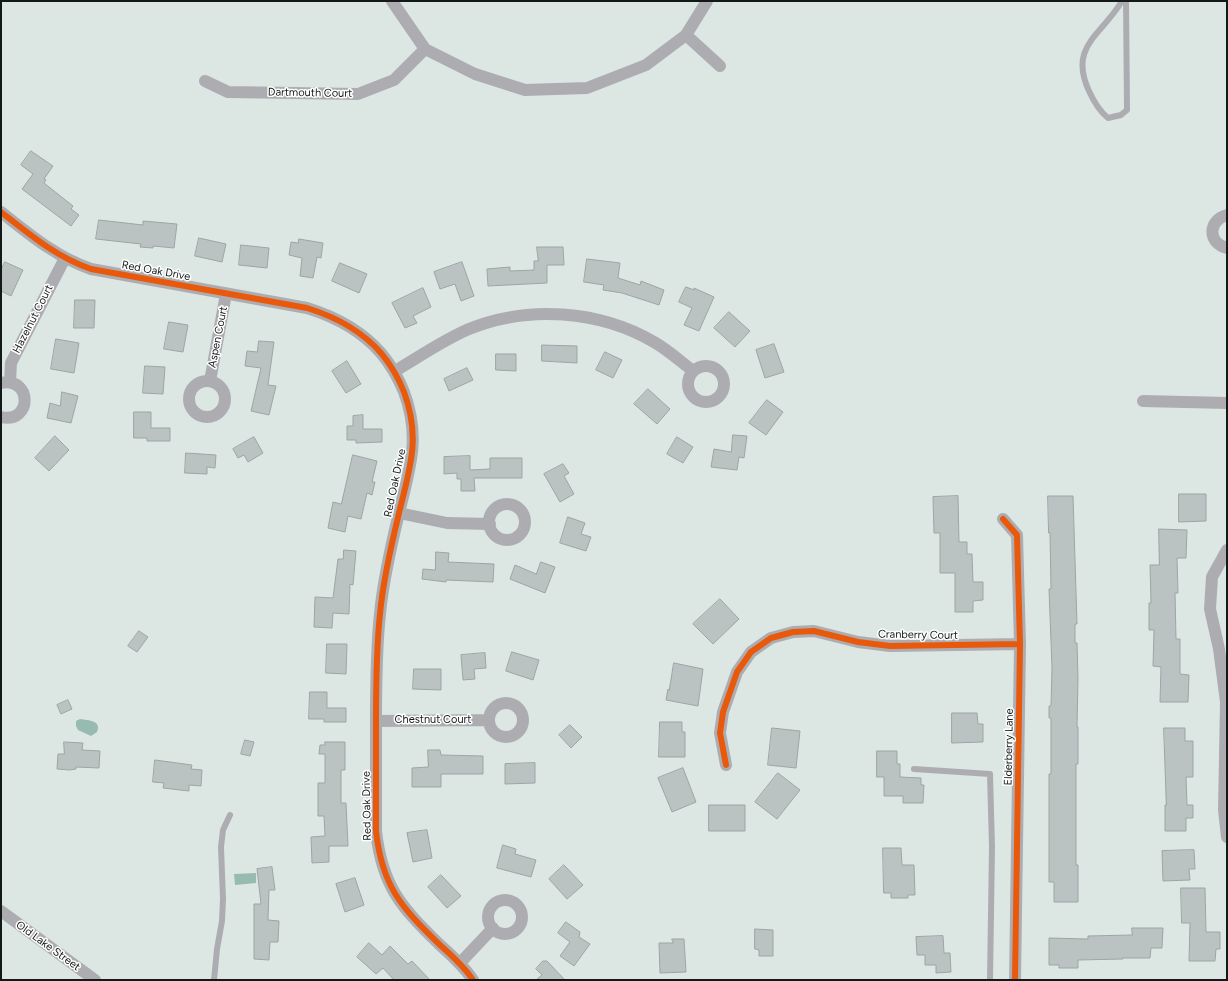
<!DOCTYPE html>
<html>
<head>
<meta charset="utf-8">
<style>
	body { margin:0 }
	#map { position:relative; width:1228px; height:981px; overflow:hidden; background:#dce7e4; font-family:Figtree,sans-serif }
	canvas { display:block }
	.frame { position:absolute; inset:0; border:2px solid #121917; pointer-events:none }
</style>
</head>
<body>
<div id="map">
<canvas width="1228" height="981"></canvas>
<div class="frame"></div>
</div>
<script>
const g = document.querySelector('canvas').getContext('2d');
g.lineJoin = 'round';
function fillPath(path, color) {
  g.fillStyle = color;
  g.fill(path, 'evenodd');
}
function stroke(path, color, width, dash) {
  g.strokeStyle = color;
  g.lineWidth = width;
  g.lineCap = dash ? 'butt' : 'round';
  g.setLineDash(dash || []);
  g.stroke(path);
}
function label(font, color, halo, rows, align = 'center') {
  g.font = font + ' Figtree,sans-serif';
  g.lineWidth = 3;
  g.setLineDash([]);
  g.textBaseline = 'middle';
  g.strokeStyle = halo;
  g.fillStyle = color;
  for (const [text, x, y, turn = 0] of rows) {
    g.save();
    g.translate(x, y);
    g.rotate((+turn || 0) * Math.PI / 180);
    g.textAlign = isNaN(turn) ? turn : align;
    if (halo) g.strokeText(text, 0, 0);
    g.fillText(text, 0, 0);
    g.restore();
  }
}
const water = new Path2D(`
	M80,719C89,720 102,721 97,732L91,736L78,730L76,726V721Z
	M256,873V883L235,885L234,874Z`);
const building = new Path2D(`
	M31,151L53,166L44,179L46,180L44,183L73,206L71,209L79,215L71,226L22,189L33,174L21,165Z
	M99,220L143,225V221L177,224L174,248L153,246V248L140,247L141,244L96,239Z
	M199,238L226,244L222,262L195,256Z
	M299,239L323,243L321,258L317,257L313,278L300,276L302,258L289,255L291,242L298,243Z
	M241,245L269,248L267,268L239,265Z
	M537,247H563L564,265H547V283L488,286L487,269L510,267V271L534,270V261H538Z
	M587,259L620,263L618,278L640,285L641,281L664,290L659,305L622,293L603,290L604,285L584,282Z
	M5,262L23,270L11,296L1,291V270Z
	M462,262L474,296L461,301L455,284L440,289L434,272Z
	M340,263L367,274L359,293L332,281Z
	M686,287L694,290V288L714,297L699,331L684,325L692,308L679,302Z
	M423,288L431,307L413,316L417,323L405,328L392,303Z
	M75,300H95L94,328H74Z
	M729,312L750,331L735,347L714,328Z
	M169,322L188,325L183,352L164,349Z
	M56,339L79,343L74,373L51,369Z
	M259,341L274,342L268,385L276,386L269,415L251,411L261,368L245,366L247,351L257,352Z
	M774,344L784,372L765,378L756,350Z
	M542,345L577,346V363L542,361Z
	M605,352L622,360L613,378L596,370Z
	M496,354H516V371L496,370Z
	M347,361L361,384L346,393L332,371Z
	M145,366L165,367L163,394L143,393Z
	M467,368L473,380L449,391L444,379Z
	M648,389L670,409L657,424L634,404Z
	M62,392L78,396L71,423L47,418L50,403L60,406Z
	M767,400L783,412L766,435L749,423Z
	M134,412H151V428H170V441H147V438H134Z
	M363,415V429H382V442L356,443V440H347V426H353V416Z
	M733,435L747,436L744,458L739,457L737,470L711,467L714,449L731,452Z
	M55,436L69,450L49,471L35,458Z
	M254,437L263,453L248,462L244,455L238,458L233,449Z
	M677,437L693,447L683,463L667,454Z
	M186,453L216,455L215,468L207,467V474L185,473Z
	M353,455L377,461L372,482H375L372,495L367,493L361,519L348,516L345,532L328,528L333,502L341,504Z
	M470,456V470L490,469V458H522V478H474L475,491H461V479H457V473L444,474V457Z
	M563,464L569,473L564,476L574,494L560,502L544,474Z
	M1179,494H1206V521L1179,522Z
	M958,496L959,542H967V554H972L973,582H983V600L973,601V612H955V573H940V533H934L933,497Z
	M1048,496H1073L1077,624H1075V643H1077L1078,678L1077,727H1078V764H1076V865H1078V902H1054V882H1049V774H1051V718H1049V706H1051L1052,668L1049,589H1051L1050,533H1049Z
	M568,517L585,523L581,534L591,537L586,551L560,543Z
	M1159,529L1187,530L1186,558H1177L1178,593H1175L1176,639H1180V674L1189,675L1188,702H1160L1161,667L1153,666L1154,630H1149V603H1151L1150,565H1159Z
	M344,550L356,551L353,585L350,584L349,614L333,613L332,628L314,627L315,597L333,598L338,559H343Z
	M436,552L449,553L448,562L494,564L493,582L446,580V582L422,579L423,569L435,570Z
	M541,562L555,567L545,593L510,579L515,565L536,574Z
	M720,599L739,619L713,644L693,624Z
	M139,631L148,637L137,652L128,646Z
	M327,644H347L346,674L326,673Z
	M512,652L539,660L533,680L506,671Z
	M485,653L486,668L474,669L475,679L463,680L461,655Z
	M674,663L703,669L698,706L666,700L668,689L669,690Z
	M414,669H441V690L413,689Z
	M310,692H327V708H346V722H324V719H309Z
	M68,700L72,709L61,714L57,705Z
	M952,713H977L978,724H983V742L952,743Z
	M660,722H682V732H685V757H659Z
	M570,725L582,737L571,748L559,735Z
	M772,728L800,731L796,768L768,765Z
	M1164,728H1185V741H1193V777H1186L1187,805H1193V818H1186V831H1165V805H1166Z
	M245,740L254,742L250,756L241,754Z
	M64,742L83,743L82,750L100,751L99,768L76,767V769L70,770L57,769L58,754H64Z
	M325,742H345V770H341V803H346L348,846H329V862L312,863L311,837L325,836L324,816H318V783H325V754H319L320,745H325Z
	M428,750H440L441,755L483,756V774H441V787H412V768L428,767Z
	M877,751H897V764H900V777L921,778V785H924L923,803H903V796H884V777H877Z
	M155,760L192,765L191,769L202,770L201,786L189,785V791L163,788L164,783L153,782Z
	M535,763V783L505,784V764Z
	M683,768L696,802L672,812L658,778Z
	M778,773L800,790L777,819L755,802Z
	M709,805H745V831H709Z
	M427,830L432,858L413,862L407,833Z
	M503,845L516,849L515,854L536,860L531,877L497,868Z
	M883,848H901L902,865H914L915,895H908V898H891V893H884Z
	M1194,850L1195,869H1189L1190,880L1163,881L1162,851Z
	M564,865L583,885L567,899L549,879Z
	M272,867L275,890H269L268,920L279,921L278,942H270L269,960L254,959V904H261L257,869Z
	M441,875L461,896L447,908L428,887Z
	M355,878L364,905L345,912L336,884Z
	M1181,888H1205L1206,932H1220V949H1216L1215,961H1189L1190,923H1182Z
	M566,922L580,932L579,937L590,944L574,966L560,956L570,942L558,933Z
	M1132,928H1163L1162,948H1151L1150,958H1123V959L1078,960V968H1059V965H1049V938L1088,939V936L1132,935Z
	M755,929L773,930V956H759V950L755,949Z
	M943,936L944,953H950L951,972L936,973V965H925V955H917L916,937Z
	M672,939H684L686,972L660,973L659,943H673Z
	M369,943L382,955L390,946L408,964L412,961L430,980H394L383,968L376,974L357,957Z
	M543,961H547L565,980H536L542,975L536,969Z`);
const lane = new Path2D(`
	M1122,1C1102,35 1068,46 1089,91C1094,102 1099,111 1108,118L1121,115L1127,110L1126,1
	M914,769L990,774L992,847L990,980
	M214,980L217,949L222,921L223,899L221,847L223,830L230,815`);
const street = new Path2D(`
	M392,1L425,49L475,74L525,90L587,88L646,65L686,35L707,1
	M686,35L720,66
	M205,81L228,92L358,94L394,80L425,49
	M1,212C29,234 56,257 91,269L307,308C336,317 361,330 381,353C391,365 398,377 404,392C421,438 410,467 399,513C391,546 383,580 380,614C376,650 376,686 376,723C376,759 376,795 376,831C382,886 401,907 439,944C451,955 464,966 473,980
	M1227,215C1208,220 1207,243 1227,248
	M688 384a18 18 0 1 1 36 0a18 18 0 1 1-36 0Z
	M395,371C419,357 443,340 469,329C528,305 599,310 654,342C668,350 680,361 693,371
	M210,381L226,294
	M189 399a18 18 0 1 1 36 0a18 18 0 1 1-36 0Z
	M10,382L11,363L65,258
	M1,383C32,376 33,424 1,417
	M1143,401L1227,403
	M489 522a18 18 0 1 1 36 0a18 18 0 1 1-36 0Z
	M399,513L447,523L490,524
	M1003,519L1017,535L1020,644L1015,980
	M1227,550L1212,577L1210,609L1219,649L1226,702L1224,810L1227,837
	M489 720a17 17 0 1 1 34 0a17 17 0 1 1-34 0Z
	M376,721L489,720
	M726,765L720,733L723,712L737,672L751,652L771,638L793,632L814,631L858,642L890,646L1020,644
	M488 917a17 17 0 1 1 34 0a17 17 0 1 1-34 0Z
	M1,911L95,980
	M460,963L493,928`);
const cycleway = new Path2D(`
	M1,212C29,234 56,257 91,269L307,308C336,317 361,330 381,353C391,365 398,377 404,392C421,438 410,467 399,513C391,546 383,580 380,614C376,650 376,686 376,723C376,759 376,795 376,831C382,886 401,907 439,944C451,955 464,966 473,980
	M1003,519L1017,535L1020,644L1015,980
	M726,765L720,733L723,712L737,672L751,652L771,638L793,632L814,631L858,642L890,646L1020,644`);
const streetNames = [
	["Dartmouth Court",310,93,1],
	["Red Oak Drive",156,271,10],
	["Hazelnut Court",33,319,-63],
	["Aspen Court",218,337,-79],
	["Red Oak Drive",395,483,-78],
	["Cranberry Court",918,635,1],
	["Chestnut Court",433,720],
	["Elderberry Lane",1009,747,-89],
	["Red Oak Drive",367,806,-91],
	["Old Lake Street",48,946,36]
];
fillPath(water, '#97bbb1');
fillPath(building, '#bac3c1');
stroke(building, '#9ca5a3', 1);
stroke(lane, '#adadb1', 6);
stroke(street, '#adadb1', 12);
stroke(cycleway, '#e8590c', 6);
label('11px', '#121917', '#fff', streetNames);
</script>
</body>
</html>
